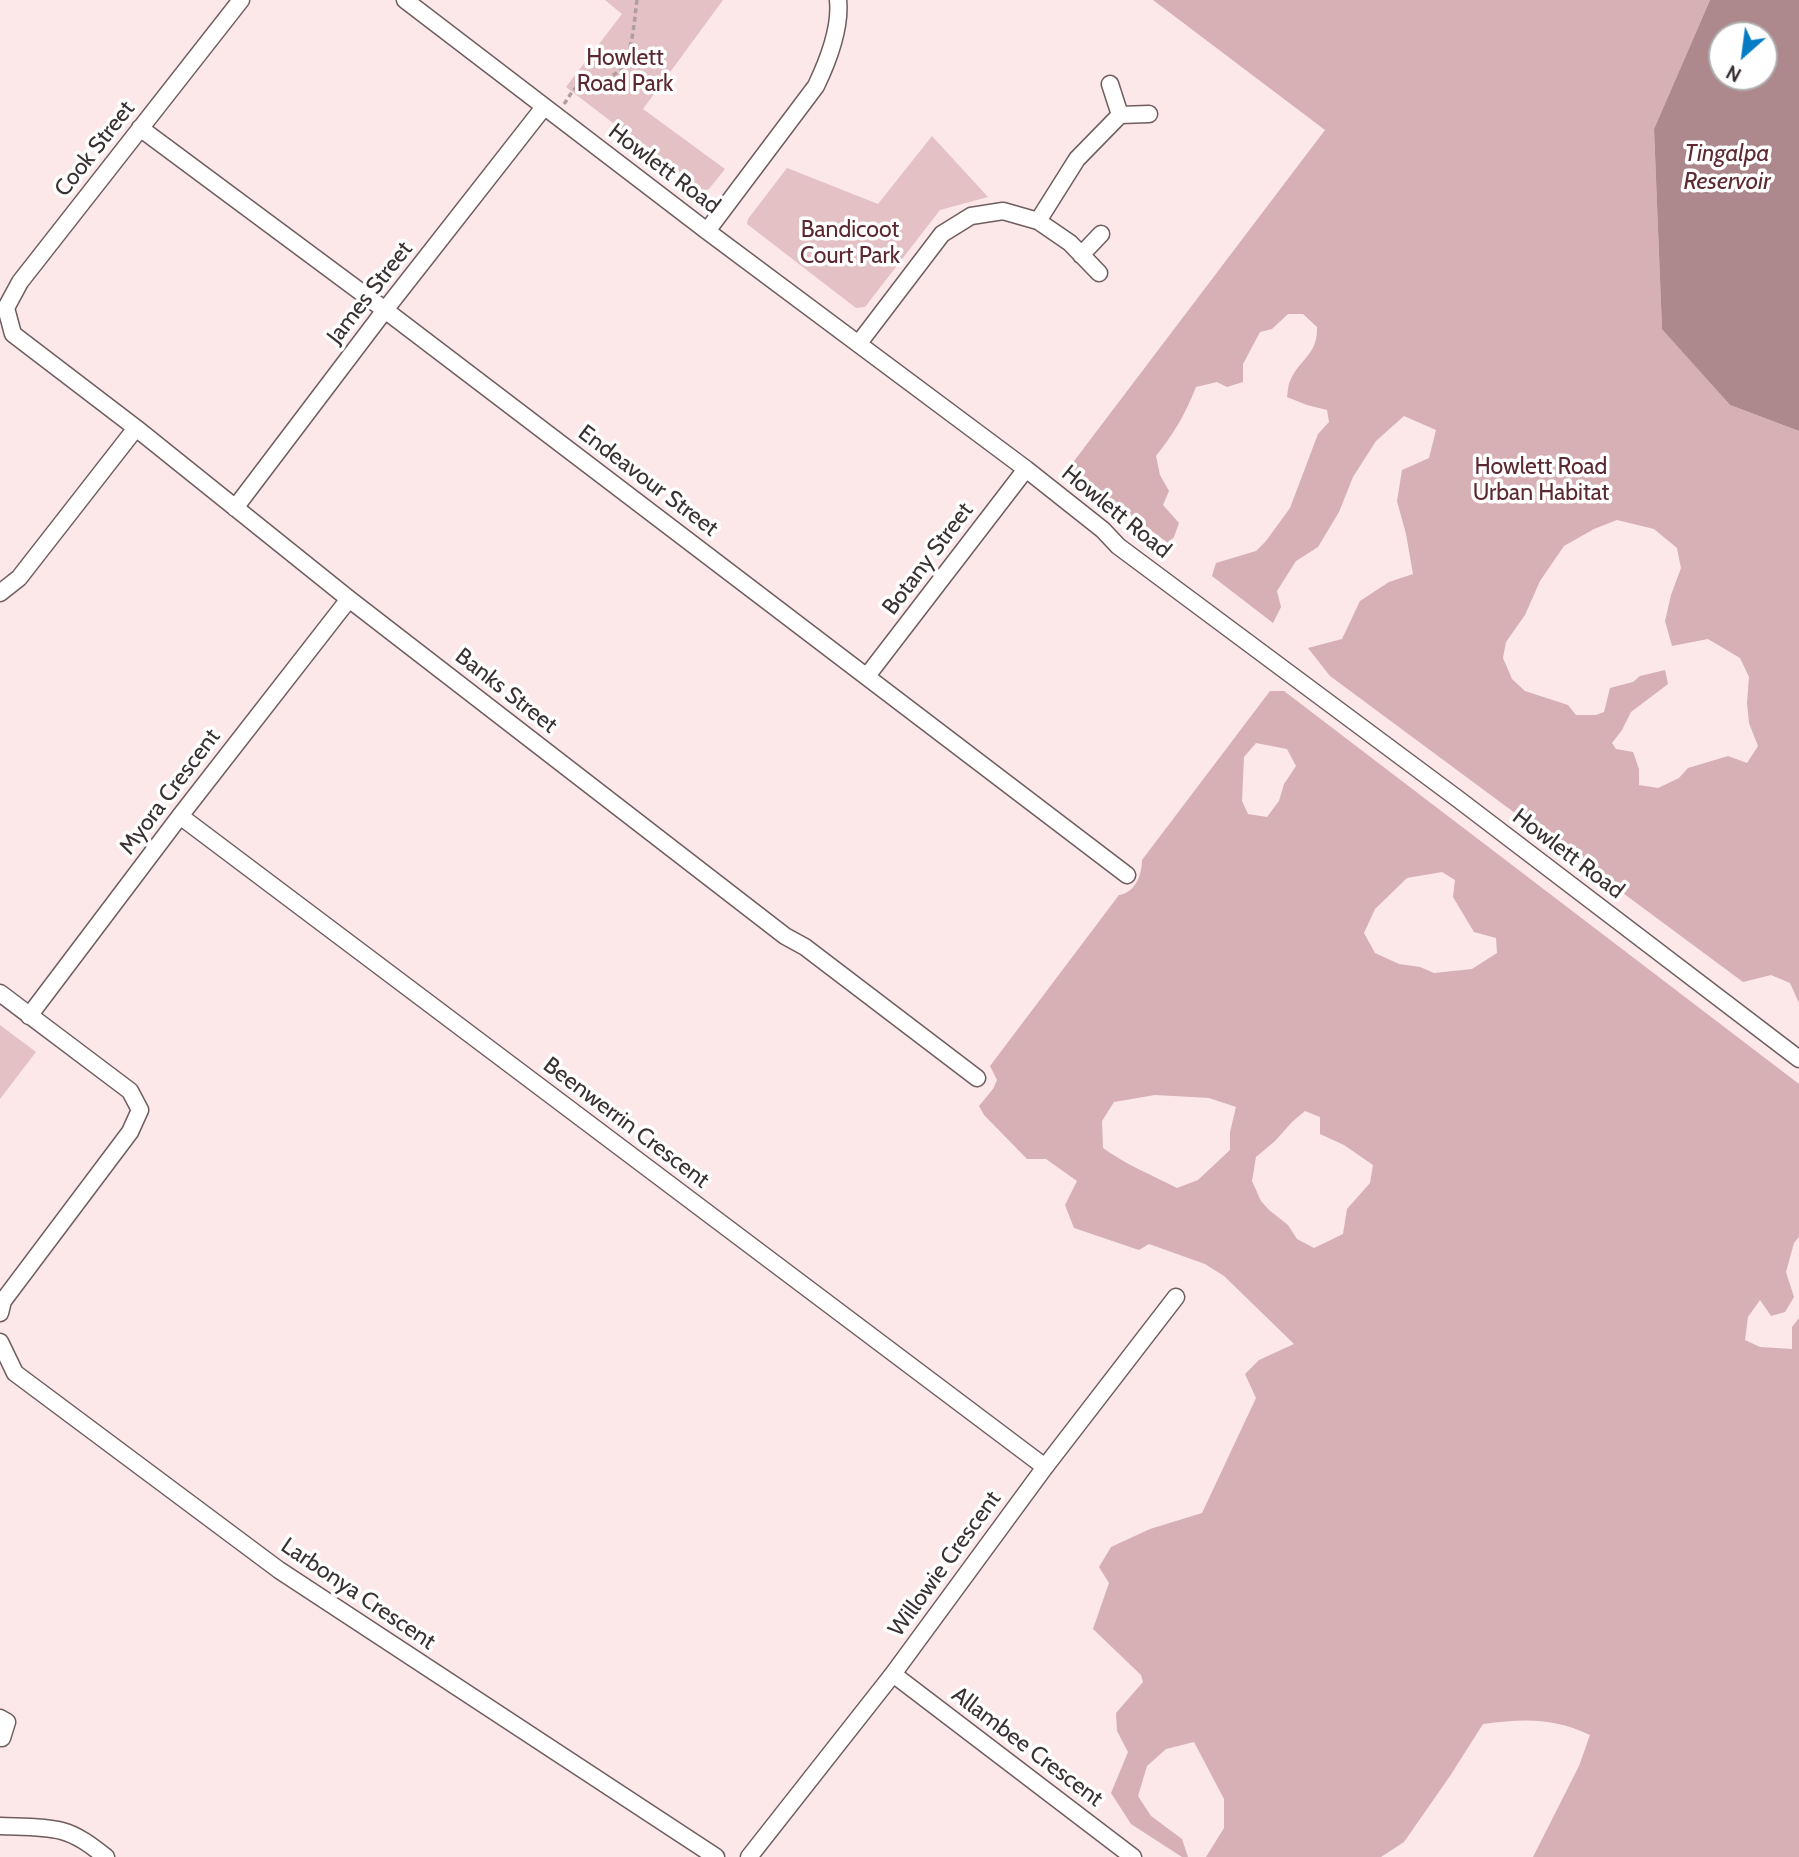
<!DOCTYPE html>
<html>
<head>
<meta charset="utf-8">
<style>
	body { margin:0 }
	#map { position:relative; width:1799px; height:1857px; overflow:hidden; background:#fce7e9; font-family:Cabin,sans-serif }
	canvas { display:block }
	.north { position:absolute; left:1708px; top:21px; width:70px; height:70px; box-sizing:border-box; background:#fff; border:2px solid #b0adad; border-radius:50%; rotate:208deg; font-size:19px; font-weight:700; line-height:28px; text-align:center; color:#393132 }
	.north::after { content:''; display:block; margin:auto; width:24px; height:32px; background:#067cc5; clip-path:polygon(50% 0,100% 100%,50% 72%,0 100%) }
</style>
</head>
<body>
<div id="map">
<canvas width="1799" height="1857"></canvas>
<div class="north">N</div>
</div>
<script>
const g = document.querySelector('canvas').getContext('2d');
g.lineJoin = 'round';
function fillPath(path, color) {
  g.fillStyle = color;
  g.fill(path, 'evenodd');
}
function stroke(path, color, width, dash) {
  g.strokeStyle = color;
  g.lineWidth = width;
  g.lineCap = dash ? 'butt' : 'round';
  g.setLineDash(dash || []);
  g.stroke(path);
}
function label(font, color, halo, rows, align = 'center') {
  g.font = font + ' Cabin,sans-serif';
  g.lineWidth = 7;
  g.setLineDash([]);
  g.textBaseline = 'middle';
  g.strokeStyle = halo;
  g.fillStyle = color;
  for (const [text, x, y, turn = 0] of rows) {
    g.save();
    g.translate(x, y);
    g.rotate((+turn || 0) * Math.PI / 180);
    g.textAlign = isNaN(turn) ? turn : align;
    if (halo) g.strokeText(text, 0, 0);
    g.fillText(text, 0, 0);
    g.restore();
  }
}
const green = new Path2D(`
	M605,0H723L643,109L725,169L709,189L702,191L566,87L622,14Z
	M932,136L988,197L940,210L865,307L856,308L747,224L748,219L787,168L878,204Z
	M0,1025L36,1052L0,1099Z`);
const forest = new Path2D(`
	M1153,0H1710L1654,129L1662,328L1730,405L1799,431V1003L1790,983L1771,975L1743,982L1330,676L1308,648L1342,639L1360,601L1389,582L1413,574L1406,534L1397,501L1402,470L1429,458L1436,430L1404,416L1376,441L1353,477L1339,512L1318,547L1296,561L1277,591L1281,607L1273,623L1212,576L1216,563L1256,551L1266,541L1290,508L1318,434L1329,422L1327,410L1307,405L1287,397C1288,391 1288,384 1291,379C1301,358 1318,354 1317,327L1303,314H1288L1272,329L1260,332L1243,364V382L1227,387L1217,382L1196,387C1186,413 1173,435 1156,456L1160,475L1169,491L1163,505L1179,523L1174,537L1168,543L1068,469L1325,130ZM1617,520L1654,529L1677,548L1681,568L1671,595L1665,621L1672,646L1708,639L1740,658L1749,677L1747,703L1749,723L1758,746L1747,763L1728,756L1688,768L1679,778L1658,788L1639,785V769L1633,752L1616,749L1612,743L1622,730L1631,712L1668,684L1665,670L1640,676L1633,682L1610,688L1604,712L1596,715H1576L1568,705L1525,691L1512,679L1503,658L1506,642L1525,615L1540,581L1564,546L1594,529Z
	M1270,691H1284L1799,1084V1237L1794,1243L1786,1272L1794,1297L1785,1312L1771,1316L1760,1300L1748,1317L1745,1340L1760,1347L1792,1349V1327L1799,1318V1857H1533L1579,1766L1590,1735C1551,1717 1524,1719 1483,1724L1450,1776L1404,1842L1381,1857H1206L1224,1828V1799L1194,1742L1166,1749L1147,1766L1138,1796L1151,1816L1182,1839L1188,1857H1182L1131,1824L1111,1793L1128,1752L1117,1731L1116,1713L1143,1682L1141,1675L1093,1629L1109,1583L1099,1567L1111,1547L1150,1529L1202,1513L1256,1398L1245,1374L1259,1360L1294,1344L1224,1276L1205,1264L1149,1244L1139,1250L1074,1228L1065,1205L1077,1181L1046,1159H1027L984,1115L979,1106L993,1089L997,1080L990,1066L1119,895C1135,893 1142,875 1142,860ZM1256,743L1287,749L1296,766L1284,784L1279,801L1267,817L1248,814L1242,801L1244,757ZM1442,872L1455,880L1453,897L1474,932L1496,938L1497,953L1472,969L1434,973L1420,967L1399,964L1375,953L1364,933L1375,909L1407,878ZM1155,1095L1209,1098L1236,1107L1230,1132V1150L1198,1180L1177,1188C1152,1175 1126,1165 1103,1148L1102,1121L1114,1102ZM1305,1111L1320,1117V1134L1344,1145L1373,1165L1370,1183L1347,1209L1343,1234L1314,1248L1297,1239L1288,1225L1269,1210L1261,1201L1252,1181L1256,1157L1275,1141L1292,1122Z`);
const water = new Path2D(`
	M1710,0H1799V431L1730,405L1662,329L1654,129ZM1722,35H1764V77H1722Z`);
const path = new Path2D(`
	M564,104C568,99 572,90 578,86C588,79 605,81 615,74C633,61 634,20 637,0`);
const minor = new Path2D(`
	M241,0L20,282L6,308L13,334L136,428L349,599L785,936L805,947L977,1078
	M405,0L707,231L1026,469L1103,530L1118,546L1458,799L1799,1059
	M1110,84L1120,115L1149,114
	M140,128L385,310L1127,875
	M1038,221L1077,159L1120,115
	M707,231L816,86C828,61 841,28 838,0
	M1081,255L1101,234
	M859,343L942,234L971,216L1003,211L1038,221L1070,243L1099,273
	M235,508L385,310L544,107
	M0,593L19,578L136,428
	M867,676L1026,469
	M180,816L1045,1467
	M0,993L130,1091L140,1110L130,1132L3,1301L0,1313
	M29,1016L180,816L349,599
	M0,1342L15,1373L279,1570L716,1857
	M893,1674L1133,1857
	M0,1718L7,1722L2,1738
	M0,1826C20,1827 43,1826 62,1831C78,1835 93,1847 106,1857
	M749,1857L893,1674L1045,1467L1176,1297`);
const parkNames = [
	["Howlett",625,58],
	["Road Park",625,84],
	["Bandicoot",850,230],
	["Court Park",850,256],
	["Howlett Road",1541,467],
	["Urban Habitat",1541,493]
];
const streetNames = [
	["Cook Street",95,149,-52],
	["Howlett Road",664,169,37],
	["James Street",370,293,-52],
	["Endeavour Street",648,481,37],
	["Howlett Road",1116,512,39],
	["Botany Street",928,559,-53],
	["Banks Street",506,691,38],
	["Myora Crescent",170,792,-53],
	["Howlett Road",1568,854,37],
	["Beenwerrin Crescent",626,1123,37],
	["Willowie Crescent",945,1564,-54],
	["Larbonya Crescent",358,1594,34],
	["Allambee Crescent",1027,1747,37]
];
const waterNames = [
	["Tingalpa",1727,154],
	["Reservoir",1727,182]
];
fillPath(green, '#e3c1c5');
fillPath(forest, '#d6b0b4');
fillPath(water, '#ad888c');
stroke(minor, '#6f5d5f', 19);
stroke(path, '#ae9ea0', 3.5, [5, 3.5]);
stroke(minor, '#fff', 16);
label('23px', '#5b2831', '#fff', parkNames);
label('23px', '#393132', '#fff', streetNames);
label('italic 24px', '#5e2b33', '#fff', waterNames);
</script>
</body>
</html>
